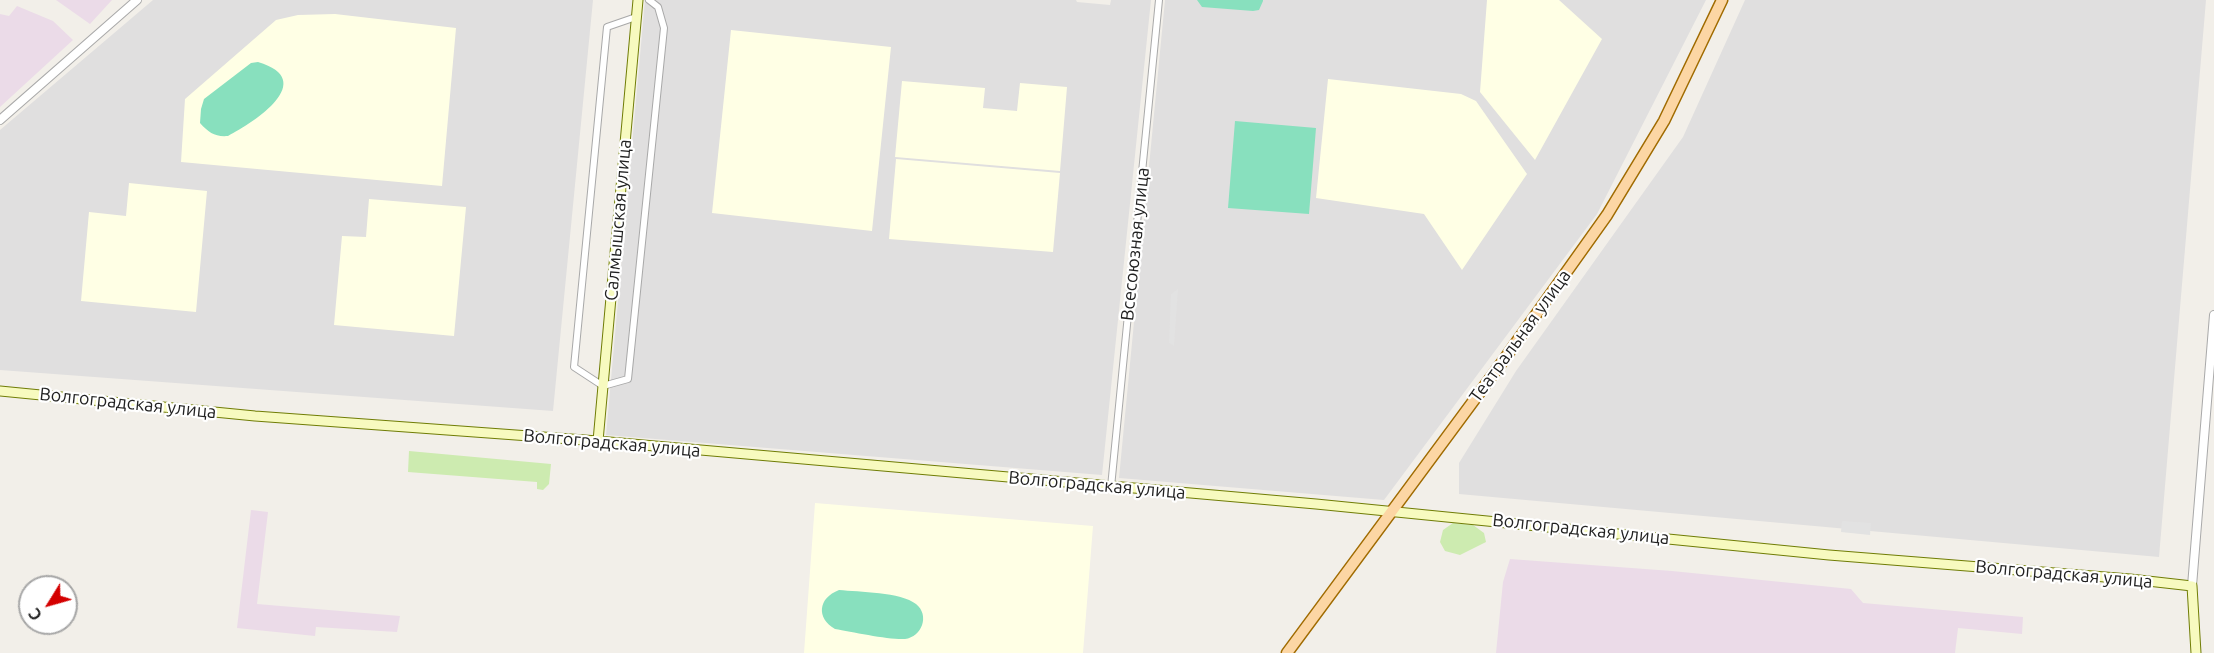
<!DOCTYPE html>
<html>
<head>
<meta charset="utf-8">
<style>
	body { margin:0 }
	#map { position:relative; width:2214px; height:653px; overflow:hidden; background:#f2efe9; font-family:Ubuntu,sans-serif }
	canvas { display:block }
	.north { position:absolute; left:18px; top:575px; width:60px; height:60px; box-sizing:border-box; background:#fff; border:2px solid #a7a7a7; border-radius:50%; rotate:233deg; font-size:16px; font-weight:700; line-height:24px; text-align:center; color:#222 }
	.north::after { content:''; display:block; margin:auto; width:21px; height:27px; background:#d40000; clip-path:polygon(50% 0,100% 100%,50% 72%,0 100%) }
</style>
</head>
<body>
<div id="map">
<canvas width="2214" height="653"></canvas>
<div class="north">С</div>
</div>
<script>
const g = document.querySelector('canvas').getContext('2d');
g.lineJoin = 'round';
function fillPath(path, color) {
  g.fillStyle = color;
  g.fill(path, 'evenodd');
}
function stroke(path, color, width, dash) {
  g.strokeStyle = color;
  g.lineWidth = width;
  g.lineCap = dash ? 'butt' : 'round';
  g.setLineDash(dash || []);
  g.stroke(path);
}
function label(font, color, halo, rows, align = 'center') {
  g.font = font + ' Ubuntu,sans-serif';
  g.lineWidth = 4.5;
  g.setLineDash([]);
  g.textBaseline = 'middle';
  g.strokeStyle = halo;
  g.fillStyle = color;
  for (const [text, x, y, turn = 0] of rows) {
    g.save();
    g.translate(x, y);
    g.rotate((+turn || 0) * Math.PI / 180);
    g.textAlign = isNaN(turn) ? turn : align;
    if (halo) g.strokeText(text, 0, 0);
    g.fillText(text, 0, 0);
    g.restore();
  }
}
const residential = new Path2D(`
	M153,0H593L553,411L0,370V130Z
	M645,0H1076L1077,2L1110,5L1111,0H1151L1102,475L606,435Z
	M1165,0H1706L1597,214L1384,500L1119,478Z
	M1745,0H2206L2159,557L1459,494V463L1516,371L1683,137Z`);
const industrial = new Path2D(`
	M56,0H112L90,24Z
	M17,6L53,21L73,40L0,107V14L9,16Z
	M251,510L268,512L257,604L400,616L397,632L316,627L315,636L237,628Z
	M1510,559L1672,571L1851,589L1863,603L2023,617L2022,634L1958,628L1955,653H1496L1503,582Z`);
const education = new Path2D(`
	M1487,0H1559L1602,39L1535,160L1480,92Z
	M335,14L456,28L442,186L181,162L185,99L276,20L298,15Z
	M731,30L891,47L872,231L712,213Z
	M1328,79L1461,94L1476,101L1527,174L1462,270L1424,214L1316,198Z
	M902,81L985,88L983,108L1017,111L1020,83L1067,87L1060,171L895,157Z
	M896,159L1060,173L1053,252L889,239Z
	M129,183L207,191L196,312L81,301L89,212L126,216Z
	M369,199L466,207L454,336L334,325L342,236L366,237Z
	M815,503L1093,526L1083,653H804Z`);
const grass = new Path2D(`
	M409,451L551,464L549,484L543,490L537,489V482L408,472Z
	M1453,523L1473,525L1484,533L1486,542L1460,555L1445,551L1440,542L1443,530Z`);
const pitch = new Path2D(`
	M1197,0H1263V1L1259,10L1253,11L1202,7Z
	M258,62C319,80 255,122 228,136C215,137 209,133 200,123L201,109L204,99L251,63Z
	M1235,121L1316,128L1309,214L1228,208Z
	M839,590C859,592 901,592 916,604C930,615 922,637 905,639C890,640 852,632 835,629C816,618 818,598 839,590Z`);
const parking = new Path2D(`
	M1178,289L1174,346L1169,343L1171,294Z
	M1842,521L1871,523L1870,535L1841,532Z`);
const minor = new Path2D(`
	M636,17L607,27L574,367L603,386L628,379L664,28L658,7L649,0
	M1111,487L1159,0`);
const tertiary = new Path2D(`
	M0,120L137,0
	M2192,586L2214,315`);
const secondary = new Path2D(`
	M0,391L255,416L598,441L1316,504L1829,555L2130,579L2192,586L2196,653
	M598,441L638,0`);
const primary = new Path2D(`
	M1287,653L1503,361L1607,215L1664,121L1722,0`);
const streetNames = [
	["Салмышская улица",618,220,-85],
	["Всесоюзная улица",1135,244,-84],
	["Театральная улица",1520,336,-54],
	["Волгоградская улица",128,403,6],
	["Волгоградская улица",612,443,5],
	["Волгоградская улица",1097,485,5],
	["Волгоградская улица",1581,529,6],
	["Волгоградская улица",2064,574,5]
];
fillPath(residential, '#e0dfdf');
fillPath(industrial, '#ebdbe8');
fillPath(education, '#ffffe5');
fillPath(grass, '#cdebb0');
fillPath(pitch, '#88e0be');
fillPath(parking, '#e2e2e2');
stroke(minor, '#a9a9a9', 8);
stroke(tertiary, '#a9a9a9', 10);
stroke(secondary, '#707d05', 11);
stroke(primary, '#a06b00', 13);
stroke(minor, '#fff', 6);
stroke(tertiary, '#fff', 8);
stroke(secondary, '#f7fabf', 9);
stroke(primary, '#fcd6a4', 10);
label('18px', '#222', '#fff', streetNames);
</script>
</body>
</html>
